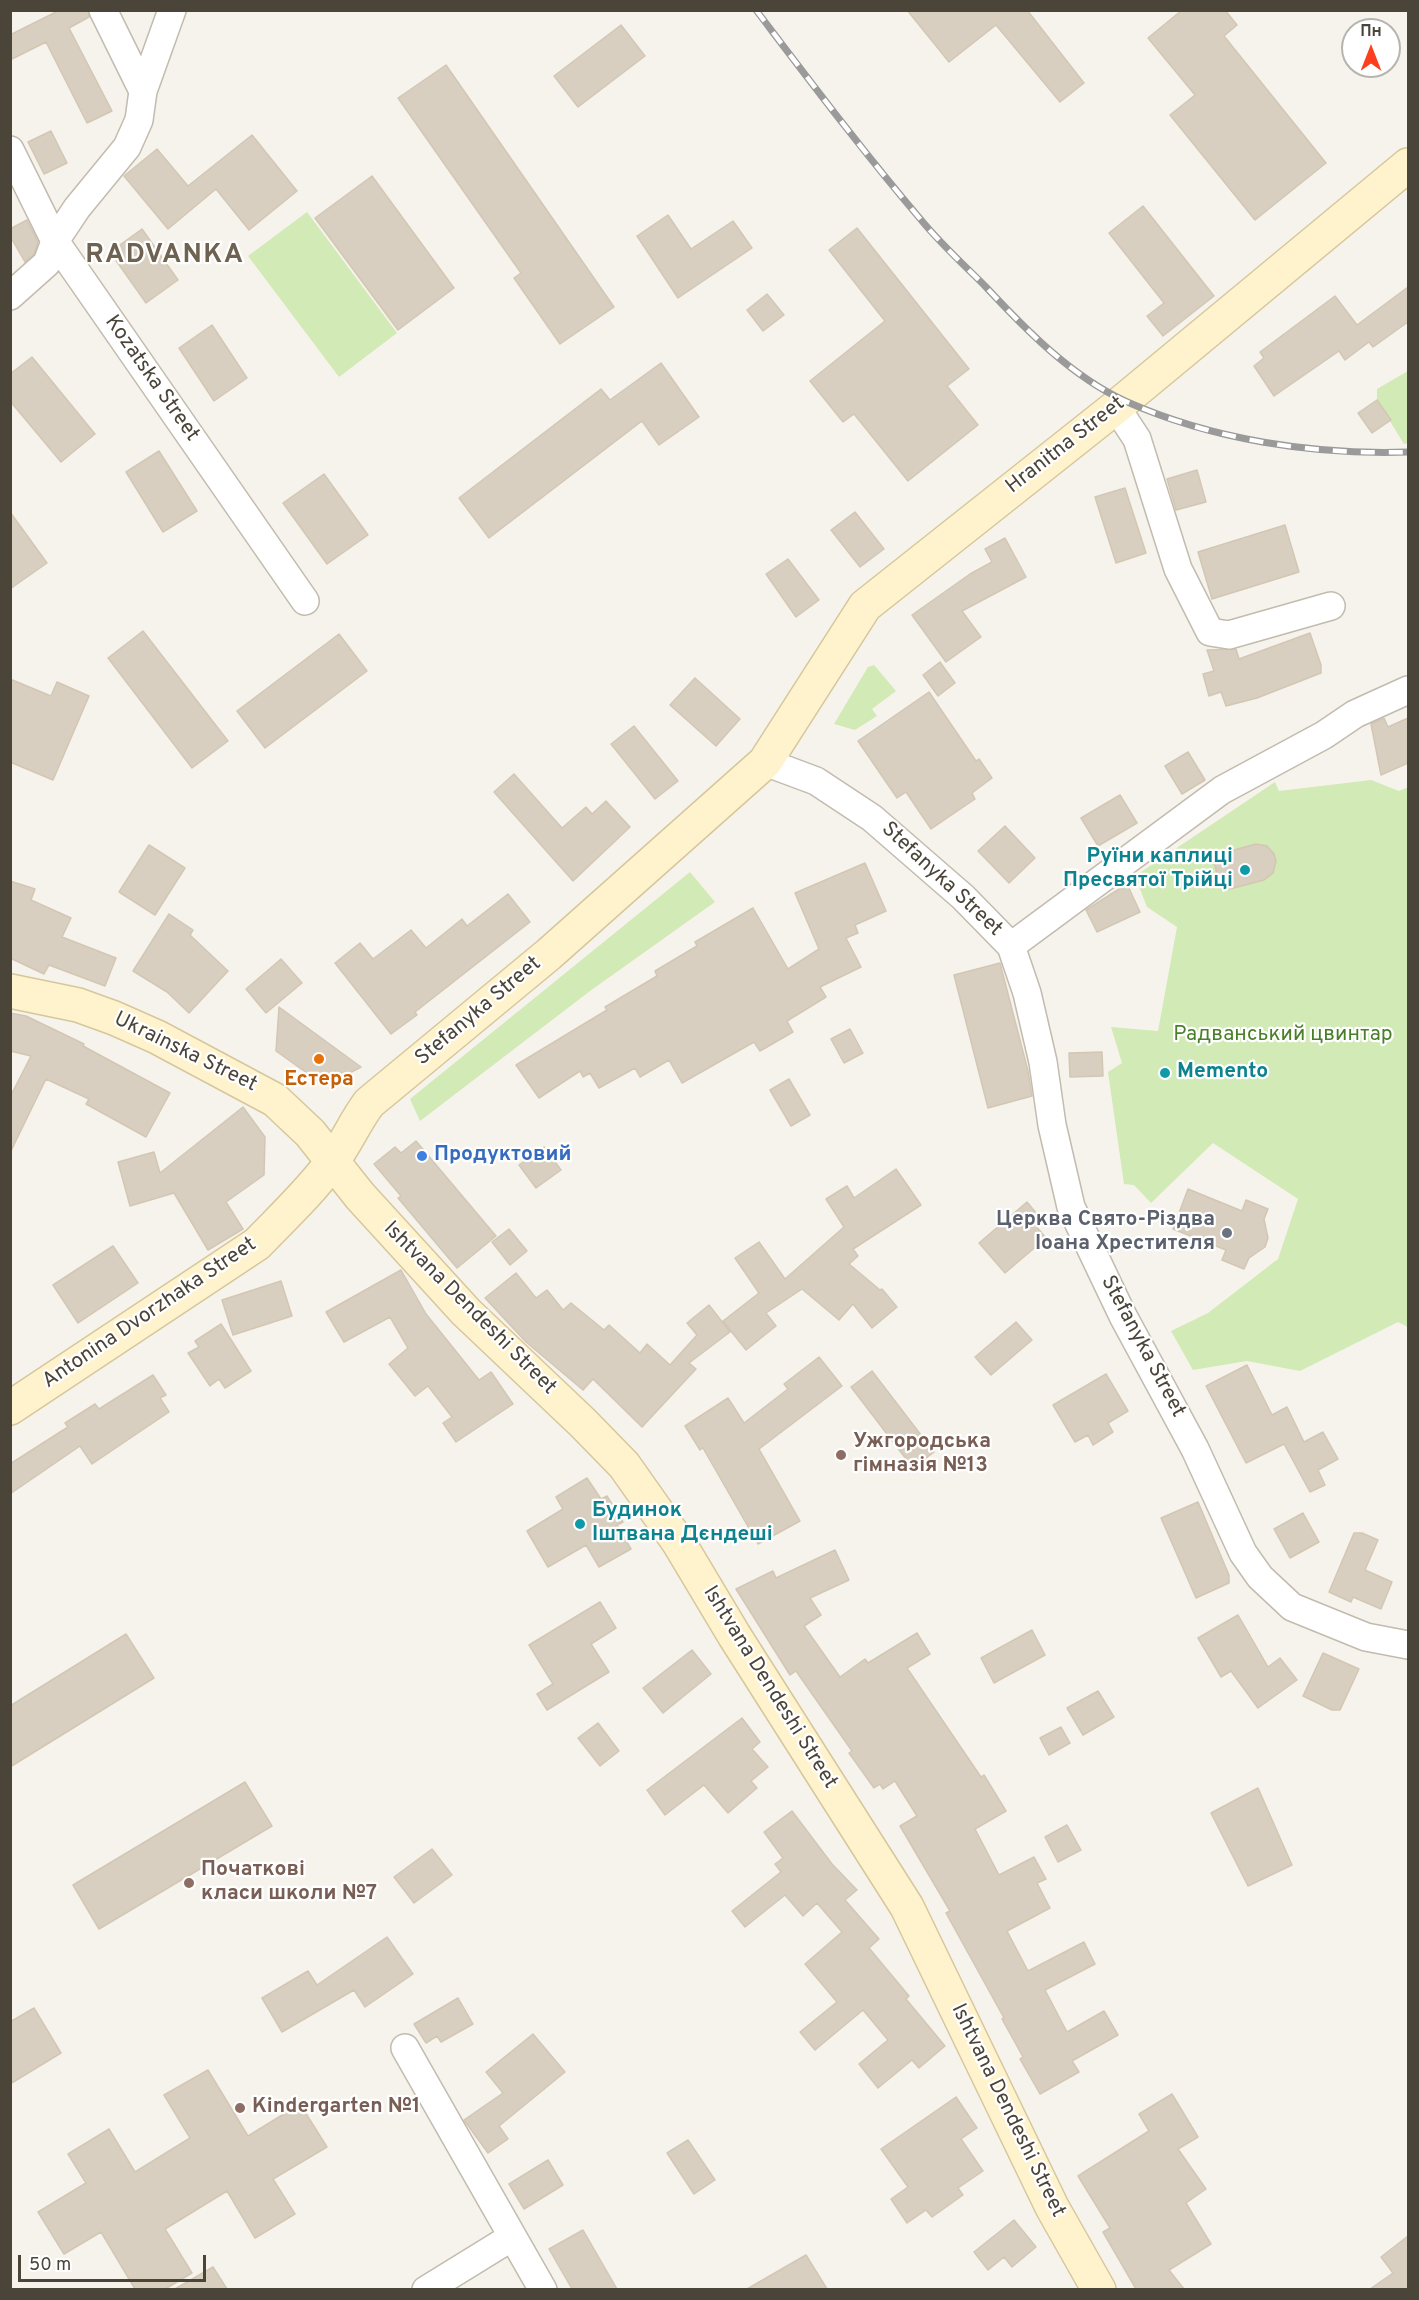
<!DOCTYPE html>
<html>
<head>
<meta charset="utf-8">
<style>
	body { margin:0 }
	#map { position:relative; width:1419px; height:2300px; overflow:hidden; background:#f6f3ec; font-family:Overpass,sans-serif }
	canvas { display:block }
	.frame { position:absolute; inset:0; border:12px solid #4b4439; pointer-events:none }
	.north { position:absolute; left:1341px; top:18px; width:60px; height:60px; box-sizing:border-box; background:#fff; border:2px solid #b7b4b0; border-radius:50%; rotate:0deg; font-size:16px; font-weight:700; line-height:24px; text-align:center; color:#4b4439 }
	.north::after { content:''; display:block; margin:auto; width:21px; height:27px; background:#fc3f1d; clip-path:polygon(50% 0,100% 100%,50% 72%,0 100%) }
	.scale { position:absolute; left:18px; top:2255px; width:188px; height:27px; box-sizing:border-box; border:3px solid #4b4439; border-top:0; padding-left:8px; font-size:18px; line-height:21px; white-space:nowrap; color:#4b4439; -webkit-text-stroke:4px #fff; paint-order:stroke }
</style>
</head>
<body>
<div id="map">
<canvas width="1419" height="2300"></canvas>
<div class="frame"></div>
<div class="north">Пн</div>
<div class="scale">50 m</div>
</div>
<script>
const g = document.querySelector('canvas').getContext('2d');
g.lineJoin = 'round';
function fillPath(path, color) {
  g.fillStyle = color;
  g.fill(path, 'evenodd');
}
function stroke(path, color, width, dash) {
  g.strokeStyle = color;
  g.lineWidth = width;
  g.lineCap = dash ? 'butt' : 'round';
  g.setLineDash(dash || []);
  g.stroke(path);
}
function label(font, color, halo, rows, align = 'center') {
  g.font = font + ' Overpass,sans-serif';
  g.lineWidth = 4.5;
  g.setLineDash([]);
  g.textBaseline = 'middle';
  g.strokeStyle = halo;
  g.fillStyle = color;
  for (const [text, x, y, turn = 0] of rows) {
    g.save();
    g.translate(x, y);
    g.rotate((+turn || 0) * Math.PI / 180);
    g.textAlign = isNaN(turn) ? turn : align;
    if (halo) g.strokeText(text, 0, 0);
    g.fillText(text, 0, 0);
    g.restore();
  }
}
const green = new Path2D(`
	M307,212L397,333L339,377L248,256Z
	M1408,371V443L1404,444L1377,400V389Z
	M874,665L896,691L872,709L877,716L855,730L834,724L868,667Z
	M1371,780L1399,791L1408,787V1327L1398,1322L1300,1371L1247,1361L1193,1370L1171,1331L1208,1313L1278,1259L1298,1199L1213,1143L1151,1203L1134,1185L1124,1184L1108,1072L1122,1063L1111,1027L1158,1031L1177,927L1147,907L1135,876L1275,782L1279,791Z
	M690,872L715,902L590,991L420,1121L410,1099Z`);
const building = new Path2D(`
	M60,10H88L89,17L69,28L112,111L87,123L46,42L10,60V35Z
	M907,10H1027L1084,83L1060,102L996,25L949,62Z
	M1182,10H1225L1237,25L1224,36L1326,163L1255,220L1170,115L1195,95L1148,38Z
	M621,25L645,56L578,107L554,76Z
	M446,65L614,307L560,344L514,278L521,273L398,98Z
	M51,131L67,163L44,174L28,142Z
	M252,135L297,191L249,230L216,189L168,229L124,176L157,149L188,186Z
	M372,176L454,288L398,330L315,218Z
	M1143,206L1214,296L1163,336L1147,316L1164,303L1109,233Z
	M668,215L691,249L733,221L752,248L678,298L637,236Z
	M27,220L38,242L34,254L25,262L10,236V229Z
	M857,228L969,369L947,386L978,425L908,481L854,414L843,422L810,381L885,321L829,250Z
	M142,229L178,280L146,303L110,252Z
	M1408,287V322L1373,347L1369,342L1345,360L1339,351L1274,396L1254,366L1264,358L1260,352L1335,296L1357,325Z
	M767,294L784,315L763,331L747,310Z
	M212,325L247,378L214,401L179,348Z
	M32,357L95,434L61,462L10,401V374Z
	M661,363L699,417L659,445L642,421L489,538L459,498L601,389L610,400Z
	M1377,400L1391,420L1372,433L1358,413Z
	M159,451L197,511L163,532L126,472Z
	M1197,470L1206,502L1176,510L1167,479Z
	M324,474L368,535L327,564L283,503Z
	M1125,488L1146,553L1116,563L1095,497Z
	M10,512L47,563L10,589Z
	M855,512L884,549L860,567L831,530Z
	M1285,525L1299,572L1212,599L1198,552Z
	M1005,538L1026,577L962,611L981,637L946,662L912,615L970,574L992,562L985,549Z
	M788,559L819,600L796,617L766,574Z
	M143,631L228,741L192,768L108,658Z
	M1310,633L1321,665V673L1257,698L1226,706L1221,692L1209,696L1203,674L1214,671L1207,650L1236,649L1239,659Z
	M339,634L367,671L265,748L237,711Z
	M940,662L955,683L938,696L923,675Z
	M695,678L740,719L716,746L670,705Z
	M10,679L51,696L57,682L89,696L53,780L10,762Z
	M929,692L976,761L979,759L992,778L972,793L975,799L931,829L906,792L897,798L858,741Z
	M1384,718L1388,727L1408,718V763L1381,775L1371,724Z
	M634,726L678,781L655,799L611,744Z
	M1188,752L1205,780L1182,794L1165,766Z
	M514,774L562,828L586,807L592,814L606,801L630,827L573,881L494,792Z
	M1120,795L1137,823L1098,846L1081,818Z
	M1005,826L1035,858L1009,883L978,851Z
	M1256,844L1267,846L1274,854L1276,861L1273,873L1264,880L1222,891L1212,856Z
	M149,845L185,868L155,915L119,892Z
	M865,863L886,911L855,925L858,933L846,938L861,967L820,987L826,997L787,1021L793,1032L760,1051L754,1042L682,1083L669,1060L640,1077L635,1068L599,1088L590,1073L583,1077L580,1071L539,1098L516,1065L607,1010L605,1007L657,976L655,971L697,946L695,942L753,908L788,969L819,949L795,893Z
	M10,881L35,889L31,900L71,918L62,937L116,958L105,986L49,965L44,974L10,958Z
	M1127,884L1140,912L1097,932L1086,910Z
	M508,894L530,922L415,1012L417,1015L391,1034L335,963L360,943L373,959L411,930L426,948L462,919L467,926Z
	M169,914L193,930L190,935L228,971L189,1013L167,992L133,971Z
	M281,959L302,983L266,1013L246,989Z
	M1000,963L1028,1071L1032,1096L988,1108L954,975Z
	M279,1007L361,1067L325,1086L276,1051Z
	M10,1013L26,1016L84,1044L83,1046L170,1093L146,1137L86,1104L89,1099L46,1079L10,1153V1097L31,1056L10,1051Z
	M850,1029L863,1053L844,1063L831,1039Z
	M1102,1052L1103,1076L1070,1077L1069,1053Z
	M789,1079L810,1115L791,1126L770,1090Z
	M243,1107L265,1137L264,1175L226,1202L243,1229L208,1250L174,1193L130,1206L118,1162L154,1152L160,1173Z
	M416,1141L496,1236L457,1268L398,1198L401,1196L374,1164L395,1147L401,1153Z
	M544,1147L561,1170L536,1188L519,1165Z
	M896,1169L921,1205L853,1249L858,1256L849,1264L880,1290L882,1289L897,1307L872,1328L853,1304L839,1320L802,1289L766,1313L776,1326L746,1350L723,1321L759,1293L735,1258L759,1242L785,1279L844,1227L826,1199L847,1186L854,1198Z
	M1188,1189L1242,1211L1246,1200L1268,1209L1264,1219L1268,1238L1265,1247L1249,1258L1244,1269L1222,1260L1226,1250L1173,1229Z
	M1027,1202L1042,1220L1035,1225L1046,1238L1005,1273L979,1243Z
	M509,1229L527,1251L510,1265L492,1242Z
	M113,1246L138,1283L78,1323L53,1285Z
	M401,1270L426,1314L479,1380L491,1372L513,1404L456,1442L443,1423L452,1417L428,1386L415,1396L389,1364L408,1348L390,1317L344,1342L326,1312Z
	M516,1273L536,1298L547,1290L563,1310L571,1303L604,1330L609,1325L640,1353L647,1344L670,1365L697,1335L687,1323L709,1305L730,1332L689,1363L696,1369L642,1427L593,1379L583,1390L526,1342L485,1298Z
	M281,1281L292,1316L233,1335L222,1300Z
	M1016,1322L1032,1340L991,1375L975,1357Z
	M221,1324L251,1371L225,1388L219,1379L210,1386L188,1353L199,1347L195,1341Z
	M819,1357L842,1386L759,1449L800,1521L758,1544L703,1448L700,1450L685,1426L728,1398L744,1423L788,1389L784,1384Z
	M1247,1365L1272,1415L1287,1407L1304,1442L1323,1432L1338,1459L1318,1470L1325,1485L1310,1492L1284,1444L1246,1463L1206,1386Z
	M872,1371L934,1452L913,1468L851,1387Z
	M1106,1374L1128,1411L1108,1423L1113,1432L1093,1445L1088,1435L1075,1442L1053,1405Z
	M153,1375L166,1395L160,1398L169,1412L92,1464L80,1446L10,1494V1464L68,1427L65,1423L95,1404L99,1409Z
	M587,1478L601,1499L607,1496L623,1522L617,1525L631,1549L599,1567L586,1545L548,1567L527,1531L563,1509L556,1497Z
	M1198,1502L1229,1575V1583L1196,1598L1161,1518Z
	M1303,1513L1319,1542L1290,1558L1274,1529Z
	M1354,1533H1362L1378,1540L1365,1570L1392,1582L1381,1609L1353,1597L1351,1602L1329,1592Z
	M835,1550L849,1580L810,1598L821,1615L804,1626L840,1677L865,1659L868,1663L917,1633L930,1654L907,1668L981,1777L984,1775L1006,1811L975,1829L999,1875L1034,1857L1046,1879L1037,1883L1050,1908L1007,1931L1028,1971L1084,1942L1095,1964L1045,1990L1067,2032L1104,2011L1118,2035L1072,2061L1079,2072L1040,2094L1020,2059L1023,2057L1002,2019L1004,2018L946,1913L950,1911L900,1826L917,1816L895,1781L883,1789L880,1784L874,1788L849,1753L852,1751L796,1671L790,1675L736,1589L773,1571L776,1578Z
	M600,1602L616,1628L591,1644L609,1672L547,1710L537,1694L553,1684L529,1645Z
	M1238,1615L1268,1667L1280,1658L1297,1680L1258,1708L1231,1671L1221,1677L1198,1638Z
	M1032,1630L1045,1655L994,1683L981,1658Z
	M126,1634L154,1678L10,1767V1706Z
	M692,1650L711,1674L663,1713L643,1688Z
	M1323,1653L1359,1669L1340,1710H1332L1303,1696Z
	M1098,1691L1114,1717L1083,1735L1067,1708Z
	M742,1718L760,1742L752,1749L768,1767L751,1781L757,1788L728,1813L704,1785L665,1815L647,1790Z
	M598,1723L619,1751L600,1766L578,1738Z
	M1061,1727L1070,1743L1049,1755L1040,1738Z
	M245,1782L272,1826L99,1929L73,1885Z
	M1258,1788L1292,1865L1248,1886L1211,1813Z
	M792,1811L832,1864L857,1890L845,1900L879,1939L869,1948L909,1996L906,1999L945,2046L919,2068L912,2060L878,2088L859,2064L888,2040L863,2010L815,2050L800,2032L837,2002L805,1964L842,1932L817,1903L803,1916L785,1895L745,1927L732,1911L781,1872L775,1864L783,1858L764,1832Z
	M1067,1825L1081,1850L1058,1862L1045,1837Z
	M432,1849L452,1875L414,1903L394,1877Z
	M387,1937L413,1974L365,2007L354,1990L282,2032L262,1998L308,1971L317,1985Z
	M458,1998L473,2024L441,2042L437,2036L426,2043L414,2024Z
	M34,2008L61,2053L10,2084V2022Z
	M533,2034L565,2072L499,2126L508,2139L488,2153L464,2120L503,2093L486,2072Z
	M208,2070L248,2136L300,2104L327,2147L273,2179L295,2214L255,2238L227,2191L165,2229L192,2273L165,2289H135L101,2232L64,2254L38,2212L86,2183L68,2154L109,2129L135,2172L190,2138L164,2095Z
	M1172,2094L1198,2137L1178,2149L1206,2189L1186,2203L1211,2244L1169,2270L1184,2289H1136L1103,2232L1110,2228L1078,2176L1149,2131L1139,2114Z
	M956,2097L977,2128L961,2139L983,2171L958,2188L963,2195L932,2217L926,2210L907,2223L891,2199L908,2187L881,2149Z
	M688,2140L715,2180L694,2194L667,2153Z
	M548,2160L563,2185L524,2209L509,2184Z
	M1014,2220L1036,2247L1012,2267L1004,2257L988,2270L974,2252Z
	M583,2230L617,2289H572L549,2249Z
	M1408,2236V2289H1370L1393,2273L1381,2257Z
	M806,2255L827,2289H747Z
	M213,2267L227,2289H175Z`);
const street = new Path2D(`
	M103,10L143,91
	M10,150L55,241L305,601
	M10,296L47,263L55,241L77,208L127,147L139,120L143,91L172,10
	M1116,407L1137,439L1178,569L1210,632L1229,635L1331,606
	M765,762L816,781L872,818L963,897L1011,946L1027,993L1043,1062L1052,1125L1071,1207L1123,1316L1195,1449L1243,1553L1260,1577L1292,1607L1366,1637L1408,1645
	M1011,946L1222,790L1324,735L1355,714L1408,690
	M405,2048L543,2290
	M426,2290L512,2237`);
const secondary = new Path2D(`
	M10,991L78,1005L114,1018L157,1037L275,1100L310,1133L360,1196L466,1312L583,1423L624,1465L679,1543L734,1635L907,1907L1052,2207L1099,2290
	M10,1408L257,1244C283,1217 310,1192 332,1162C346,1144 354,1123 369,1103L549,954L765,762L865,606L1116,407L1408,165`);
const rail = new Path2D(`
	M756,10C810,81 864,153 922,221C941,244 964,265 985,286C1025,329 1071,376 1125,401C1213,440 1313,455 1408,452`);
const markers = [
	[1245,870,6,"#0f9aa8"],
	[319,1059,6,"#e8710a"],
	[1165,1073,6,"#0f9aa8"],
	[422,1156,6,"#3f7fe0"],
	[1227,1233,6,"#6b7280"],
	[841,1455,6,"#8d6e63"],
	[580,1524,6,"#0f9aa8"],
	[189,1883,6,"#8d6e63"],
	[240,2108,6,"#8d6e63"]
];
const streetNames = [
	["Kozatska Street",151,379,55],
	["Hranitna Street",1066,446,-38],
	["Stefanyka Street",941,880,43],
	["Stefanyka Street",479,1012,-40],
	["Ukrainska Street",185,1053,26],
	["Ishtvana Dendeshi Street",469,1309,45],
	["Antonina Dvorzhaka Street",150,1314,-34],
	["Stefanyka Street",1142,1347,62],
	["Ishtvana Dendeshi Street",769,1688,58],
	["Ishtvana Dendeshi Street",1007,2111,64]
];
const cultureNames = [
	["Руїни каплиці",1233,858,"right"],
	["Пресвятої Трійці",1233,882,"right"],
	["Memento",1177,1073],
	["Будинок",592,1512],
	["Іштвана Дєндеші",592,1536]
];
const parkNames = [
	["Радванський цвинтар",1283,1036]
];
const foodNames = [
	["Естера",319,1081]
];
const shopNames = [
	["Продуктовий",434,1156]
];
const worshipNames = [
	["Церква Свято-Різдва",1215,1221],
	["Іоана Хрестителя",1215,1245]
];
const educationNames = [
	["Ужгородська",853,1443],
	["гімназія №13",853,1467],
	["Початкові",201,1871],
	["класи школи №7",201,1895],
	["Kindergarten №1",252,2108]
];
const districtNames = [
	["RADVANKA",165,257]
];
fillPath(green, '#d2eab5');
fillPath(building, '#d8cfc1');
stroke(building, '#d3c7b4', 1.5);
stroke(street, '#c2bbae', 30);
stroke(secondary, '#d6c79b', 36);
stroke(street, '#fff', 27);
stroke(secondary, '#fff3cd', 33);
stroke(rail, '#9a9a9a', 7);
stroke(rail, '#fff', 4.5, [14]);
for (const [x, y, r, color] of markers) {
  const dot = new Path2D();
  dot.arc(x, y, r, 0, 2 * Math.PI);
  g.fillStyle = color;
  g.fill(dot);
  stroke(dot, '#fff', 2);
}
label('21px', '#4b4439', '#fff', streetNames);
label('bold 21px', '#0d838f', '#fff', cultureNames, 'left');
label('21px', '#4a7f2a', '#fff', parkNames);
label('bold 21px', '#c56008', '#fff', foodNames);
label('bold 21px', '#366cbe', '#fff', shopNames, 'left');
label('bold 21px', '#5b616d', '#fff', worshipNames, 'right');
label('bold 21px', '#785e54', '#fff', educationNames, 'left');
g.letterSpacing = '1.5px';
label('bold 27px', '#6e6250', '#fff', districtNames);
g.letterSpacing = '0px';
</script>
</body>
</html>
